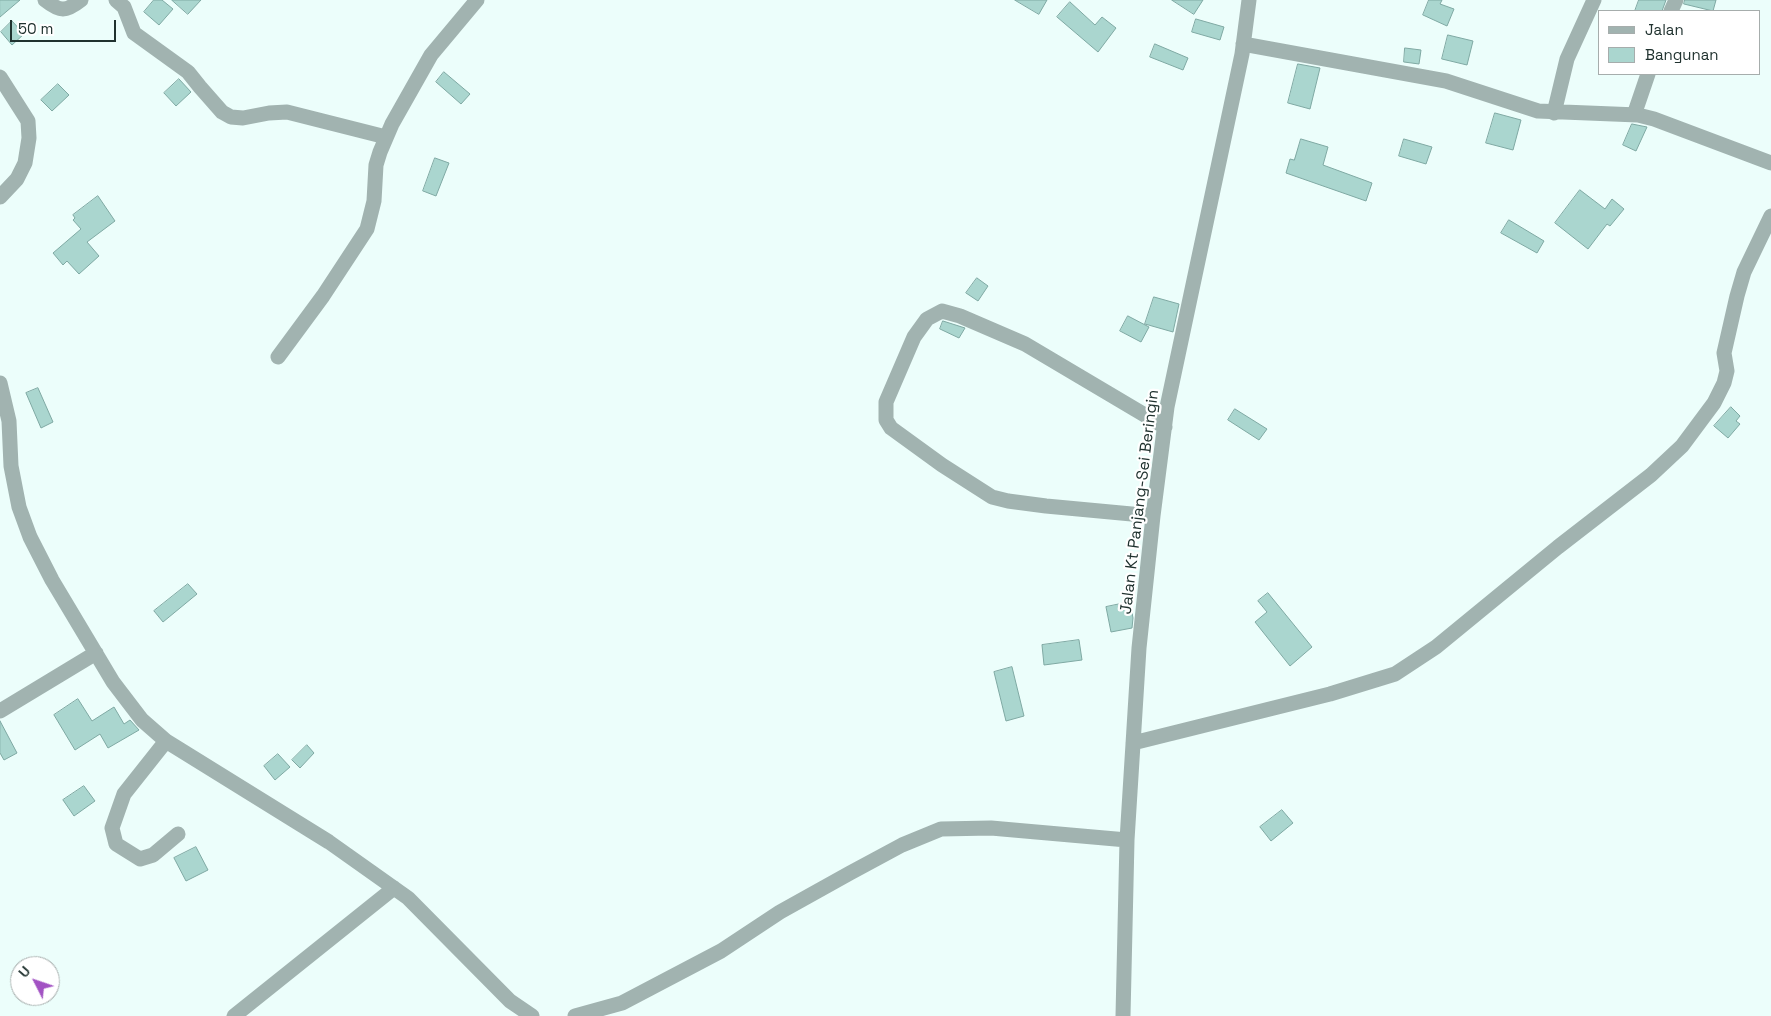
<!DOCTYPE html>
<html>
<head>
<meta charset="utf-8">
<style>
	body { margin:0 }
	#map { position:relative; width:1771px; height:1016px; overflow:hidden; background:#ecfefb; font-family:"Space Grotesk",sans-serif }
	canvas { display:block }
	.legend { position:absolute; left:1598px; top:10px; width:162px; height:65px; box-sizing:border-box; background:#fff; border:1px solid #a6adac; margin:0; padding:6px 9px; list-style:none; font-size:15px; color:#20322f }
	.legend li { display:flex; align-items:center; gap:10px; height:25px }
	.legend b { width:25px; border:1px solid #a6adac }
	.north { position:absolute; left:10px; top:956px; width:50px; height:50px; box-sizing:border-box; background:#fff; border:1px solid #a6adac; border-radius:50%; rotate:311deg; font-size:14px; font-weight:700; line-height:20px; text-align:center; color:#20322f }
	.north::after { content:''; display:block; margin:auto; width:18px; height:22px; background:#a252c3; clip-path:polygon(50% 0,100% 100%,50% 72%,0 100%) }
	.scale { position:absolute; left:10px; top:20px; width:106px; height:22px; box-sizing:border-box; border:2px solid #20322f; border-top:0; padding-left:6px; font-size:15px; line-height:18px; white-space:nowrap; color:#20322f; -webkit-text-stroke:4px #fff; paint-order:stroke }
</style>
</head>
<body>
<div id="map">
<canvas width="1771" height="1016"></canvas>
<ul class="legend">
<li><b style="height:6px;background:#a1b3b0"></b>Jalan</li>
<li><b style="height:14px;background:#aad6cf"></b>Bangunan</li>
</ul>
<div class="north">U</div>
<div class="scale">50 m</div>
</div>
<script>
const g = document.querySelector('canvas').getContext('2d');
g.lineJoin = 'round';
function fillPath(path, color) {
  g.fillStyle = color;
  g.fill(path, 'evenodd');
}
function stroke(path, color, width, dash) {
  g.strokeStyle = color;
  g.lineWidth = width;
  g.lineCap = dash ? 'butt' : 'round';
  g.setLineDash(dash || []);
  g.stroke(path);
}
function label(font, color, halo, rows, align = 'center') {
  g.font = font + ' "Space Grotesk",sans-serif';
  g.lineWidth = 4.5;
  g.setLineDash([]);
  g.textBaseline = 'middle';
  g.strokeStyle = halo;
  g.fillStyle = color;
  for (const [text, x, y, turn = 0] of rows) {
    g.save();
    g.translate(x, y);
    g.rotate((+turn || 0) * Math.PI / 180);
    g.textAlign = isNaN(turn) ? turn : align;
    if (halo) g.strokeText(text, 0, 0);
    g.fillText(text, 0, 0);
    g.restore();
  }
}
const building = new Path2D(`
	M0,0H20L0,17Z
	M154,0H162L173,9L159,25L144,12Z
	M172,0H201L188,14Z
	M1015,0H1047L1039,14Z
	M1172,0H1203L1194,14Z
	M1429,0H1442L1440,4L1454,9L1447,26L1423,15Z
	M1639,0H1666L1662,11H1635Z
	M1685,0H1716L1713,11L1684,4Z
	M1070,2L1095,25L1102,17L1116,28L1098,52L1057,17Z
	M1196,19L1224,27L1220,40L1192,32Z
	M12,21L24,34L12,45L1,32Z
	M1448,35L1473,41L1467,65L1442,59Z
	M1155,44L1188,58L1183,70L1150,57Z
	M1405,48L1421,50L1419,64L1404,62Z
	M1298,64L1320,68L1310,109L1288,103Z
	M444,72L470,94L461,104L436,82Z
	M179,79L191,92L176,106L164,93Z
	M58,84L69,95L52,111L41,100Z
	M1495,113L1521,120L1513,150L1486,143Z
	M1632,124L1647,127L1636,151L1623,145Z
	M1301,139L1328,147L1323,165L1372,183L1366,201L1286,173L1290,159L1294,160Z
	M1404,139L1432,147L1426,164L1399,156Z
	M435,158L449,163L436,196L423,191Z
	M1580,190L1605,209L1612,199L1624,209L1610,226L1607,224L1588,249L1555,223Z
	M98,196L115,221L87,242L99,256L79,274L67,261L63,265L53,253L81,229L73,220L75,218L73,215Z
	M1509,220L1544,241L1537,253L1501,233Z
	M977,278L988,286L978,301L966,293Z
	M1154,297L1179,304L1173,332L1145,324Z
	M1128,316L1149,327L1141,342L1120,331Z
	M943,321L965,328L959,338L940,329Z
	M38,388L53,422L41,428L26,393Z
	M1731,407L1740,416L1736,421L1740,424L1728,438L1714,426Z
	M1235,409L1267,429L1259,440L1228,420Z
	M188,584L197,594L163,622L154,611Z
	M1268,593L1312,647L1290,666L1255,622L1267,612L1258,601Z
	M1130,602L1133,618L1132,628L1111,632L1106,607Z
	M1079,640L1082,660L1044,665L1042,645Z
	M1012,667L1024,716L1006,721L994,672Z
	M78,699L92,721L114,707L124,724L130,720L139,730L108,748L100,734L75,750L54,715Z
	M0,721L17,753L4,760L0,753Z
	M307,745L314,753L300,768L292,760Z
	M278,754L290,767L275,780L264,766Z
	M84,786L95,801L74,816L63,800Z
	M1282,810L1293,823L1271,841L1260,827Z
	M196,847L208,870L186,881L174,858Z`);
const minor = new Path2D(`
	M45,0C60,12 66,12 81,0
	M116,0L124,7L134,33L188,72L200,87L222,112L231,117L243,118L269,113L287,112L386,137
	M1671,11L1676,0
	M1243,44L1446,81L1538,111L1638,115L1654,119L1771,163
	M0,77L28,121L29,138L25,163L17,179L0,197
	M1554,113L1567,59L1594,0
	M1634,115L1648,74
	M278,357L323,296L367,229L374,201L376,165L380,152L392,124L431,55L477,0
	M0,383L9,421L11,466L19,507L30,537L52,580L113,682L142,720L166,741L329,842L408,898L510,1001L532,1016
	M1153,516L1046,506L1008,501L992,497L942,465L891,428L886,420V402L914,337L927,319L942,311L960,316L1025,344L1165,427
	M0,711L96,653
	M166,741L124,794L112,828L116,844L140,859L153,855L178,834
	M1133,743L1330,694L1395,674L1436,647L1558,547L1651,475L1682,446L1714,403L1724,383L1727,371L1724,353L1737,296L1744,272L1771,216
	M234,1016L394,888
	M575,1016L622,1003L721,951L780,912L850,873L902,845L941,829L991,828L1127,840
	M1123,1016L1127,840L1139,648L1153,516L1167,407L1242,54L1249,0`);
const streetNames = [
	["Jalan Kt Panjang-Sei Beringin",1140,502,-83]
];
fillPath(building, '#aad6cf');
stroke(building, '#7fa9a3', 1);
stroke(minor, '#a1b3b0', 15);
label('16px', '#20322f', '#fff', streetNames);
</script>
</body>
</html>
